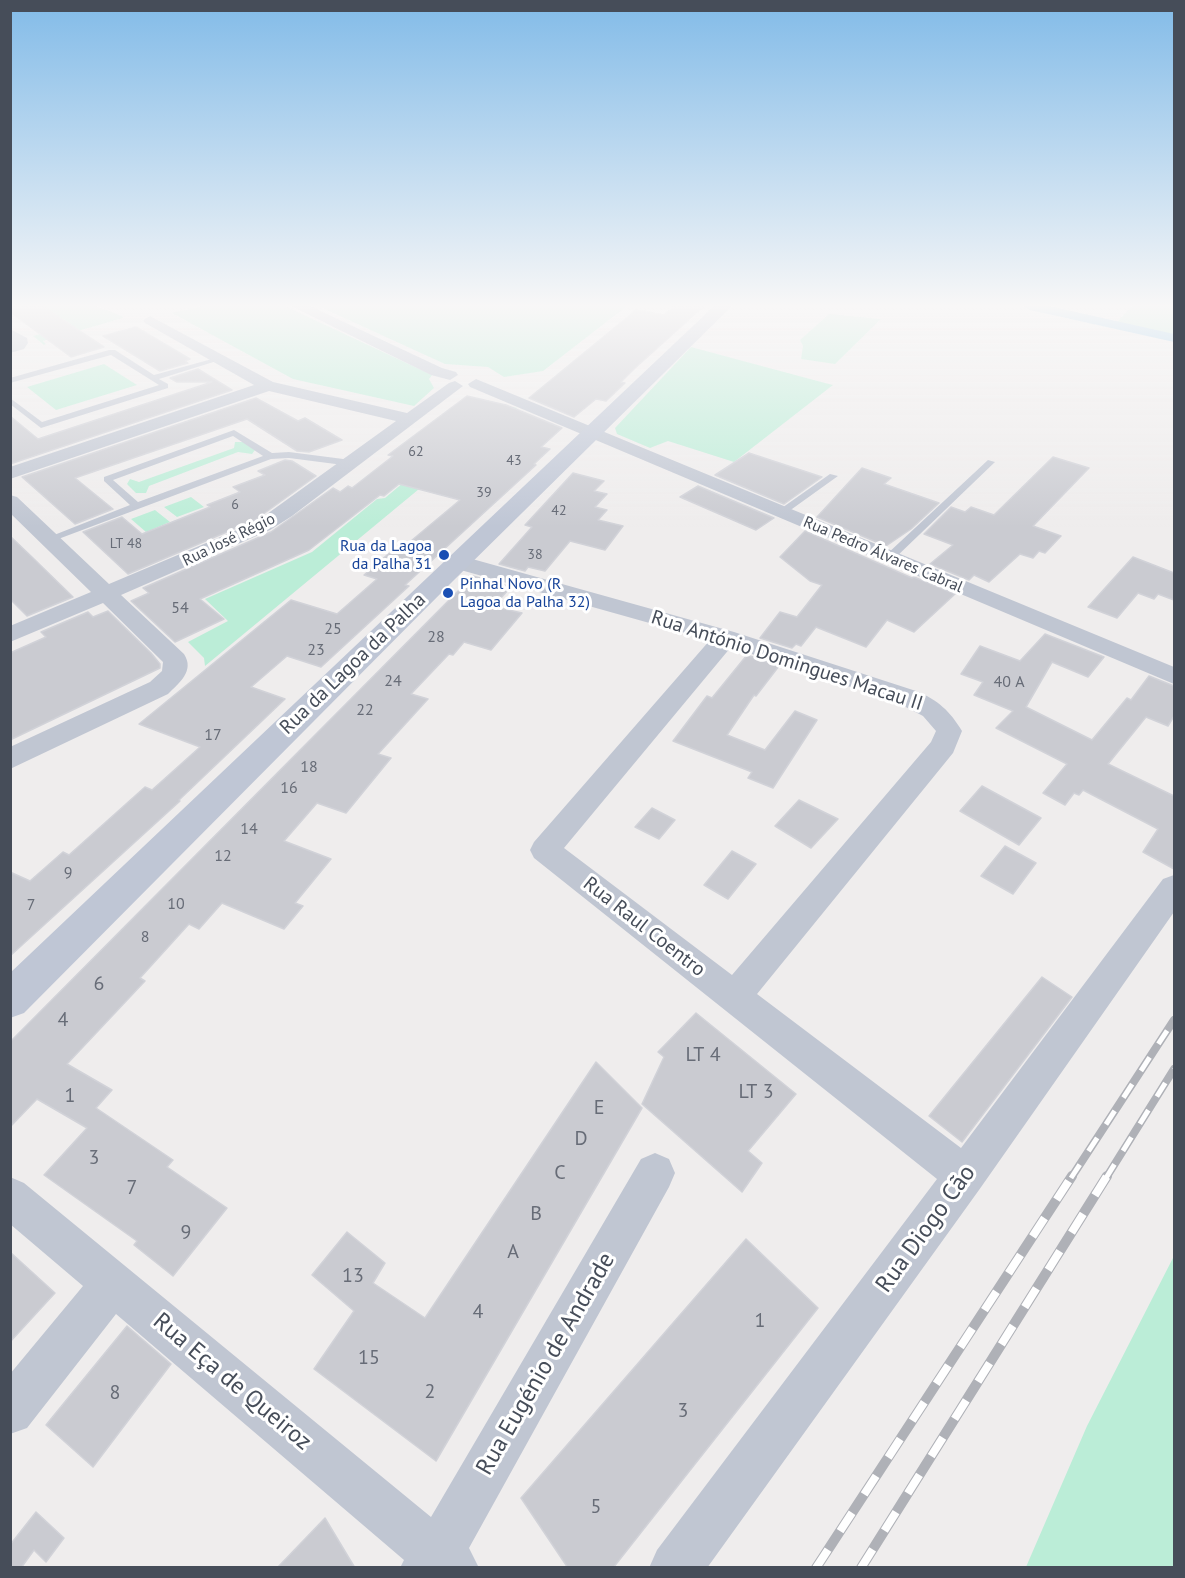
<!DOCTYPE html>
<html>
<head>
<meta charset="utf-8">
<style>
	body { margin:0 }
	#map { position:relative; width:1185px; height:1578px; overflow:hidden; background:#efeded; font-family:"PT Sans",sans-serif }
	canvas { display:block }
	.frame { position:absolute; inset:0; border:12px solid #464d59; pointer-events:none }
</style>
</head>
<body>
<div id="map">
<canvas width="1185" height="1578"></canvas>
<div class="frame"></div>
</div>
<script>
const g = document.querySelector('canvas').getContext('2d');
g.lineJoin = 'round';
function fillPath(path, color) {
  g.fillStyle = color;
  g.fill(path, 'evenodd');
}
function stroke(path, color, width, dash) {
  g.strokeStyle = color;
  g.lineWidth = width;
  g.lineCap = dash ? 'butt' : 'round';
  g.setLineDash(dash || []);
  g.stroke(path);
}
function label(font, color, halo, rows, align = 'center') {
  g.font = font + ' "PT Sans",sans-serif';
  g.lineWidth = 6;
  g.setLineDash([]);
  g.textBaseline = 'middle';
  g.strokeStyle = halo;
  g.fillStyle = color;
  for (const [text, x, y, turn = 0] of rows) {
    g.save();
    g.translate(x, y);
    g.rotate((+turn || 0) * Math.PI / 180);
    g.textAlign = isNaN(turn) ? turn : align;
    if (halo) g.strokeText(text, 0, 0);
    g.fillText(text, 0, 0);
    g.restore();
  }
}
const green = new Path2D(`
	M43,306H96L122,316L123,318L43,341L46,344L44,345L33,336L72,325Z
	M202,306H285L432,375L429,379L434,388L414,406L293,379L172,313Z
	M318,306H627L543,371L504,377L488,367L445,364Z
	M1132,306H1174V335L1117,322Z
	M829,314L881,319L835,364L801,359L803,346L800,340Z
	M691,347L825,383L833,385L734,462L668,441L650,448L617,434L615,428Z
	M104,364L137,385L56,410L27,387Z
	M497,404L517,408L205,666L204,658L188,642L228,621L205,599L312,552L377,499L385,498Z
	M235,442H243L255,450L252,454L238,452L149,486L146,493H136L127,484L130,479L139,482L234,448Z
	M191,497L204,507L177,517L164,507Z
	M155,510L170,522L146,532L131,519Z
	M1174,1256V1567H1026L1087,1426Z`);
const canal = new Path2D(`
	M1023,306H1049L1174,334V342L1030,310Z`);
const building = new Path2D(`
	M10,306H42L104,347L71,357L10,312Z
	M674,306H704L634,369L621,382L625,383L606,401L596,399L574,417L529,398L636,310L664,315Z
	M136,327L190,359L185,361L188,363L160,371L103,336Z
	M198,369L232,390L10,464V416L38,439L212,382H177L170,378Z
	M467,396L506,405L562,428L541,447L550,449L534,464L536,465L405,585L409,586L321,667L287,656L251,687L285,699L179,800L180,801L10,956V872L30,881L63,852L69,855L145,787L152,790L200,747L139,724L291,600L337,614L377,579L364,575L394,549L399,551L460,500L399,484L384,496L380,495L309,550L200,599L224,619L175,642L131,601L149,593L143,588L271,532L333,488L340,492L348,486L352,488L393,456L388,455Z
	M256,398L298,421L305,418L342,440L309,452L297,451L247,419L75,478L113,509L75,524L22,477Z
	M749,453L822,477L784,504L715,475Z
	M1053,457L1089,468L1033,526L1061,536L1045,553L1039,551L1033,558L1020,554L989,582L974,575L969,580L930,564L953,545L924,534L951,507L965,512L971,507L994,515Z
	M285,460L292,461L316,476L255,520L128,574L83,532L122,517L142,534L210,507L207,505L240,492L233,487L265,475L258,471Z
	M862,468L891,478L884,484L939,503L911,529L886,546L817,517Z
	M573,473L604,481L594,491L607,494L595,507L607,510L598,520L623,526L605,550L570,541L545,571L528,567L525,571L499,564L532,527L525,525Z
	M698,486L774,518L756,530L680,497Z
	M805,531L912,578L914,577L955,594L914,632L887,620L866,647L816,627L801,646L796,644L792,648L760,638L780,612L797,617L822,585L810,581L780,557Z
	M10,536L33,558L73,597L27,616L10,599Z
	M1133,557L1174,573V600L1158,594L1154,599L1138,593L1117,618L1088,607Z
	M473,576L511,587L499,600L505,602L500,608L522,613L491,650L464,642L453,655L449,654L411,694L428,699L378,754L391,758L346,813L317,803L284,841L331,859L295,903L303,906L284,929L222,903L199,929L189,924L140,978L145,981L67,1064L112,1090L96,1108L173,1160L167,1167L227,1208L173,1276L134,1245L137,1241L44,1175L87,1128L37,1099L10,1127V1042Z
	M108,611L151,653L160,664V668L10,740V653L46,637L41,632L88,612L93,617Z
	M1045,634L1104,657L1088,677L1052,662L1026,707L1092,740L1127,698L1131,700L1149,676L1174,686V716L1168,726L1146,717L1108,764L1174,796V869L1143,852L1158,829L1083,790L1079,795L1074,793L1065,805L1043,793L1067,764L996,728L1013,711L974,695L983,682L961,674L980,646L1020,661Z
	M747,655L779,666L756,696L754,695L727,735L765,750L795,711L817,720L773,788L748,778L752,772L673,741L707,696L712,698Z
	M982,786L1041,818L1019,845L960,811Z
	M799,800L838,819L811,848L775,826Z
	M652,808L675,820L659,839L635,827Z
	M1005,846L1036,863L1013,894L981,876Z
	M732,851L756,864L728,899L704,885Z
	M1042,977L1072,997L962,1142L929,1116Z
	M696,1013L796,1094L748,1151L762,1163L742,1192L642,1104L664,1057L658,1052Z
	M596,1062L642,1108L436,1461L314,1369L354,1311L312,1275L347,1232L385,1263L373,1283L425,1318Z
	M746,1239L818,1308L613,1568H568L521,1498Z
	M10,1252L55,1293L10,1342Z
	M127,1326L171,1364L93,1467L46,1425Z
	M36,1512L64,1538L46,1562L34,1550L21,1568H10V1545Z
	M325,1518L355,1568H277Z`);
const lane = new Path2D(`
	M109,350H115L154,375L219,357L223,359L159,379L168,384V388L41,428L10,404V398L42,422L159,385L111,355L10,383V378Z
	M234,430L272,453L289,452L351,460L355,463L351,466L289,458L271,459L53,541L49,542L44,539L130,505L104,481V477ZM233,436L263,456L138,502L113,480Z
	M988,460L995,462L894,559H886V555Z
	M830,474L838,476L785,514H779V510Z`);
const street = new Path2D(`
	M291,306H310L442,368L456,372L458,375L450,380L431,375Z
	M150,316L273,382L407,413L449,383L455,381L463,386L292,516L270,530L121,595L184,654C195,671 179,683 168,694L10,769V747L150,682L162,671L163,662L103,603L10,642V626L91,592L10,513V495L17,497L109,584L256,522L396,421L269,391L10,479V467L254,385L145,323L143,320Z
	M10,329L27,338L28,343L24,349L10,353L12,343Z
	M476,379L1174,667V684L470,387L468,384Z
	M458,555L734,632L916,691C938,700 950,711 962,731L953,753L757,994L961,1148L1163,879L1174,875V912L979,1190L707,1568H649L657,1550L937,1179L534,858L530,850L534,842L710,640L450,567L447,562L450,557ZM731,647L898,703L923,716L936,731L931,742L732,975L564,848Z
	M655,1153L669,1159L675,1173L669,1187L469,1548L479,1568H400L404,1560L116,1314L27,1428L10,1434V1374L83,1286L10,1224V1177L24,1183L431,1517L641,1159Z`);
const secondary = new Path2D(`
	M714,306H732L453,581L24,1013L10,1018V973Z`);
const railFar1 = new Path2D(`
	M1071,1178L1174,1020
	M1106,1178L1174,1069`);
const rail = new Path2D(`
	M816,1568L1072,1176
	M861,1568L1107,1176`);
const markers = [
	[444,555,6,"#1a4fb4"],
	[448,593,6,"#1a4fb4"]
];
const farNumbernames = [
	["62",416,452],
	["43",514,461],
	["39",484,493],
	["6",235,505],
	["42",559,511],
	["LT 48",126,544],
	["38",535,555]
];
const farStreetnames = [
	["Rua José Régio",229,540,-26],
	["Rua Pedro Álvares Cabral",883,555,23]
];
const farTransitnames = [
	["Rua da Lagoa",432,546],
	["da Palha 31",432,564],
	["Pinhal Novo (R",460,584,"left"],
	["Lagoa da Palha 32)",460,602,"left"]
];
const numberNames = [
	["54",180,608],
	["25",333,629],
	["28",436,637],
	["23",316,650],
	["24",393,681],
	["40 A",1009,682],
	["22",365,710],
	["17",213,735],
	["18",309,767],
	["16",289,788],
	["14",249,829],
	["12",223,856],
	["9",68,873],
	["10",176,904],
	["7",31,905],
	["8",145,937]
];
const streetNames = [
	["Rua António Domingues Macau II",787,661,18],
	["Rua da Lagoa da Palha",353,664,-44],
	["Rua Raul Coentro",644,927,38]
];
const nearNumbernames = [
	["6",99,984],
	["4",63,1020],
	["LT 4",703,1055],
	["LT 3",756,1092],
	["1",70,1096],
	["E",599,1108],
	["D",581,1139],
	["3",94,1158],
	["C",560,1173],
	["7",132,1188],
	["B",536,1214],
	["9",186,1233],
	["A",513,1252],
	["13",353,1276],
	["4",478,1312],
	["1",760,1321],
	["15",369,1358],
	["2",430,1392],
	["8",115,1393],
	["3",683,1411],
	["5",596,1507]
];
const nearStreetnames = [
	["Rua Diogo Cão",926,1229,-54],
	["Rua Eugénio de Andrade",546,1364,-60],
	["Rua Eça de Queiroz",232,1382,40]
];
fillPath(green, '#bbedd7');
fillPath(canal, '#89c5e9');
fillPath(building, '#cacbd1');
stroke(building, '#d1d2d8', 1.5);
fillPath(lane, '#c0c6d2');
fillPath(street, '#c0c6d2');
fillPath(secondary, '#bfc6d5');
stroke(railFar1, '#afb1b7', 8);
stroke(rail, '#afb1b7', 10);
stroke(railFar1, '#fff', 5, [16]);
stroke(rail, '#fff', 8, [22]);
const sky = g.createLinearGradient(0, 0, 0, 527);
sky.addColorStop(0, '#82bbe8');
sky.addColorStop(0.58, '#f8f7f7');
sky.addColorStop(1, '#f8f7f700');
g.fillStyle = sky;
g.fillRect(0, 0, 1185, 527);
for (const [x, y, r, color] of markers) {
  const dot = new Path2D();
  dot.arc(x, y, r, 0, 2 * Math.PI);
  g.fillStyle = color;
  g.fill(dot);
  stroke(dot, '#fff', 2);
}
label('14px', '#676c77', null, farNumbernames);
label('16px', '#464d59', '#fff', farStreetnames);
label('16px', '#164399', '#fff', farTransitnames, 'right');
label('16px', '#676c77', null, numberNames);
label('20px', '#464d59', '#fff', streetNames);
label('20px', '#676c77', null, nearNumbernames);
label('24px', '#464d59', '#fff', nearStreetnames);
</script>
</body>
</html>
